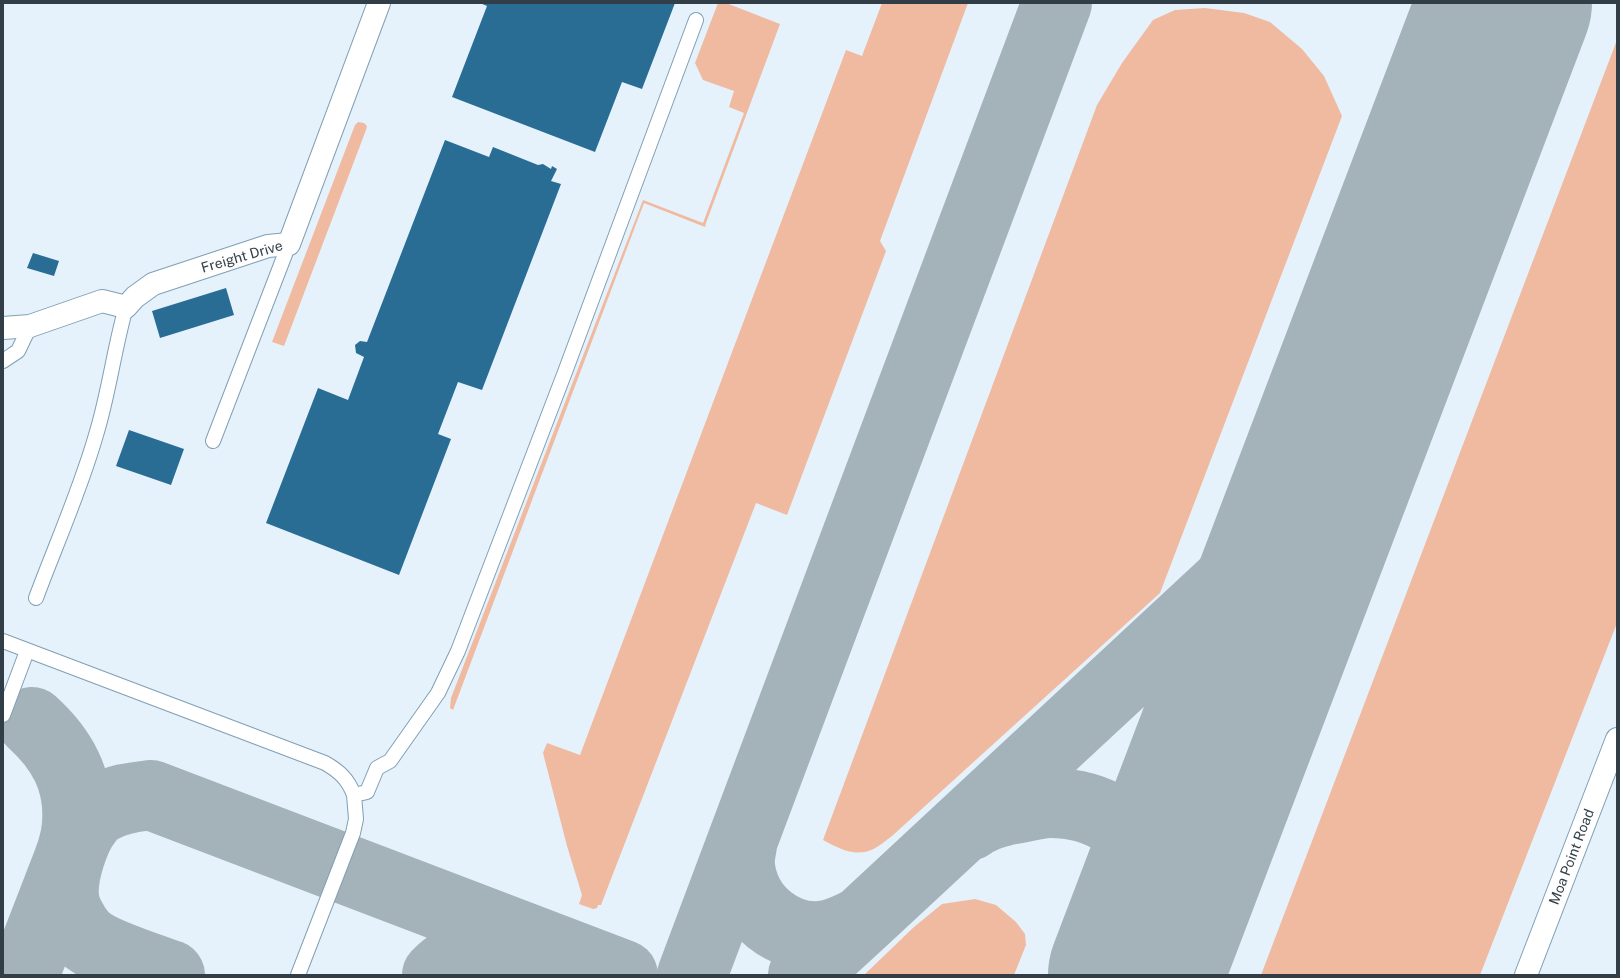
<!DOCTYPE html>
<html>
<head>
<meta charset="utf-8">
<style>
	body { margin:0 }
	#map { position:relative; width:1620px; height:978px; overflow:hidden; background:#e5f2fb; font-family:"Public Sans",sans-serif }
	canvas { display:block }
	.frame { position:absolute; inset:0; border:4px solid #313e47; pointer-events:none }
</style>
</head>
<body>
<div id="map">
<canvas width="1620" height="978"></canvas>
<div class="frame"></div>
</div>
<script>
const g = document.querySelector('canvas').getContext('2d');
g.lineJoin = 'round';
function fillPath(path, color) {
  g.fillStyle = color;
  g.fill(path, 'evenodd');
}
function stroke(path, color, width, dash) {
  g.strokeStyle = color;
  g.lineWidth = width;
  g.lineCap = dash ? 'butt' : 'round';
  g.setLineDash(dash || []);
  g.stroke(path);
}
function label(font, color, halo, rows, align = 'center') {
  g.font = font + ' "Public Sans",sans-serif';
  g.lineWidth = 4;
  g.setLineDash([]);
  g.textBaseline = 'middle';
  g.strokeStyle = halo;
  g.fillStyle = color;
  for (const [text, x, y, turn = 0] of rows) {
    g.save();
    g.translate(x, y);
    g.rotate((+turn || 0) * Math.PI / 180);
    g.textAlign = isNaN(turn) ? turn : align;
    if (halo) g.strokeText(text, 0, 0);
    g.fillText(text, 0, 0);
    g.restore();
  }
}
const green = new Path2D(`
	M718,3H726L780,24L706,223L705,227L644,203L453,710L450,708L451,698L643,200L703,223L744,113L729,107L734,91L703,80L695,63Z
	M882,3H968L880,241L886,251L787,515L756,503L601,905H598L597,908L593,909L579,904L582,895L567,846L543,753L547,743L580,755L846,50L862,56Z
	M1205,8L1244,13L1270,22L1302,49L1324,76L1342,116L1160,593L892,836C886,840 879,847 871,850C854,857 838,848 823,840L1097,105L1122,63L1153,20L1175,10Z
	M1617,40V623L1480,975H1261Z
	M358,122L364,123L367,126L366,130L284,346L272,342L355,125Z
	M975,899L996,905L1016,922L1025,934L1026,945L1014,975H864L914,927L942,904Z`);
const taxiway = new Path2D(`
	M1476,79L1495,29L1498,3
	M969,826C982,816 1003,810 1020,808C1030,806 1040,803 1050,803C1098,803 1139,827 1154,874C1160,894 1152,920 1149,940
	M743,839C742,847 739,857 740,866C744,909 785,943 828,935C841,932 851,927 862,921
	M24,975C35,947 46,918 57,890C65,868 76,846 77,823C80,781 62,749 32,722
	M170,975C148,967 96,951 82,935C74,926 64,908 64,897C62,875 74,837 88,820C91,815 99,809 104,807C119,798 135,797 151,795L623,975
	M437,975C462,948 502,945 537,942
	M692,975L1057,3
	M803,975L862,921L1256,555L1293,512L1320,471L1353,404`);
const runway = new Path2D(`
	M1135,975L1505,3`);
const building = new Path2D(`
	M480,3H675L642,89L622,82L595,152L452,97L487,6Z
	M445,140L489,157L493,147L538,165L543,164L551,169L552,166L557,169L551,181L561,184L482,390L458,382L438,434L451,439L399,575L266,523L318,388L348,400L364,357L356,353L355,345L360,341L367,342Z
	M33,253L59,261L54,276L27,268Z
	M226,288L234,315L160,338L152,311Z
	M129,430L184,449L171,485L116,466Z`);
const service = new Path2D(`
	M3,361L18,351L30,326
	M213,441L289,244
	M36,598C56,544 80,491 96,435C109,393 114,349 126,307
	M3,641L325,763C339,771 348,779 354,795
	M3,715L27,651
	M298,975L353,833L356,819L354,795L367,792L377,768L390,761L438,693L458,651L565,372L696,20`);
const minor = new Path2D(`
	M3,328L30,326L102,301L126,307L135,297L153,284L268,246L289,244L379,3`);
const secondary = new Path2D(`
	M1526,975L1617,739`);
const streetNames = [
	["Freight Drive",242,257,-16],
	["Moa Point Road",1572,857,-69]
];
fillPath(green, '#f0baa1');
stroke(taxiway, '#a4b2ba', 70);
stroke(runway, '#a4b2ba', 174);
fillPath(building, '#296d95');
stroke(service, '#809fb4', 16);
stroke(minor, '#809fb4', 24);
stroke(secondary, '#809fb4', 24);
stroke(service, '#fff', 14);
stroke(minor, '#fff', 22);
stroke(secondary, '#fff', 22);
label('14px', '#313e47', '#fdfdfd', streetNames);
</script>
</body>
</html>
